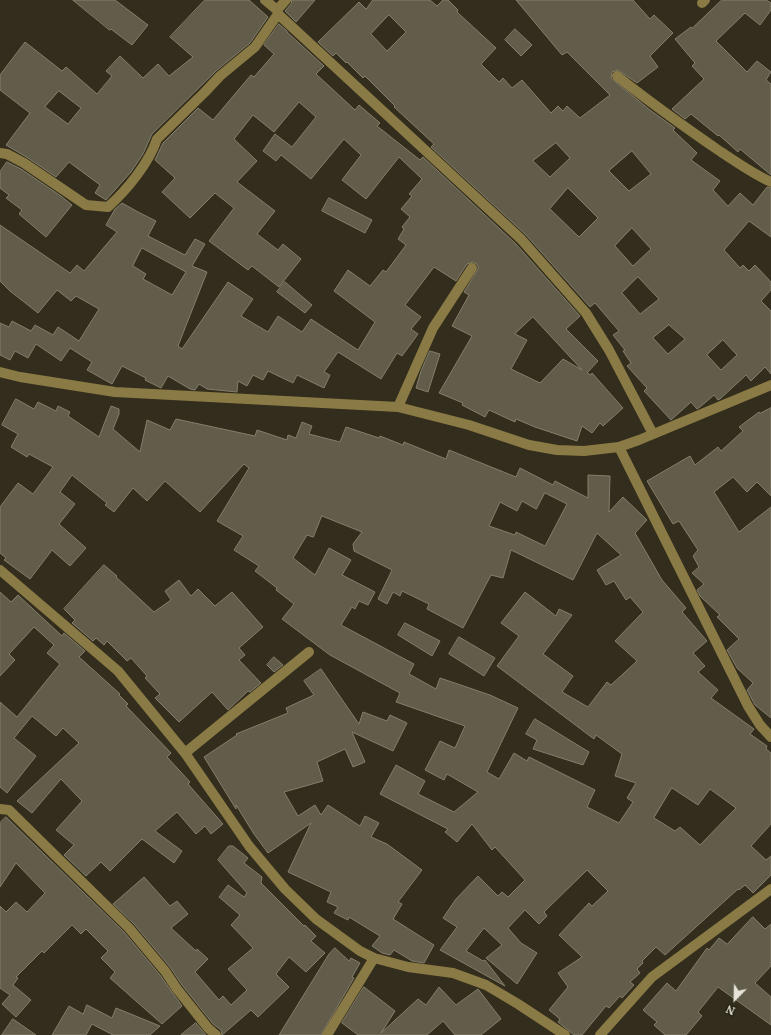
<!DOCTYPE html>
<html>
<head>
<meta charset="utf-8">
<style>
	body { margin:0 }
	#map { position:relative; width:771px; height:1035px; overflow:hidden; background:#322d1c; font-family:"PT Serif",serif }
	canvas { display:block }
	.north { position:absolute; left:715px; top:979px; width:40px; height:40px; -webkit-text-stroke:3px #282313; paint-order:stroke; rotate:203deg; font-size:11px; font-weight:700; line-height:16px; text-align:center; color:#e9e5db }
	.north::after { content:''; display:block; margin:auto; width:14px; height:18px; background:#e9e5db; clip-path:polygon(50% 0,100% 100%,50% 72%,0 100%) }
</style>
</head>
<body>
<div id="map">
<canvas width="771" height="1035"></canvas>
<div class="north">N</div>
</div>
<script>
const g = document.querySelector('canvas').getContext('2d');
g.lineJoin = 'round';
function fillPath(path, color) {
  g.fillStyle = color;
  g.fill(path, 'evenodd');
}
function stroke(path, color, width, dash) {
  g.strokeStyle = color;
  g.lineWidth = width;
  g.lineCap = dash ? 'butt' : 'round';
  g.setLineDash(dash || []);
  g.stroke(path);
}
const building = new Path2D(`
	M73,0H115L148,25L132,45L111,29L110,30Z
	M205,0H249L268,17L250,43L216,71L152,134L143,154L131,172L106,200L95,193L100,185L69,162L56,177L28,158L6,145L30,113L0,90V75L25,42L62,71L66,67L97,94L112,76L106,71L120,56L143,78L158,64L169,76L193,57L170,37ZM59,91L81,108L68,124L45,107Z
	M292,0H315L296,22L285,11L291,4Z
	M373,0H430L437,6L443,0H448L458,10L457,12L496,48L481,64L499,82L503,78L512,88L522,80L551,113L558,106L563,111L567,106L580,118L610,95L567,52L562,55L516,0H633L650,19L654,15L673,33L650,56L658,67L637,83L618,70L612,72L611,78L650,110L675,128L673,130L697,153L691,160L720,181L713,190L728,206L740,193L753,205L767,187L771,188V237L749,221L724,250L740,268L743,265L749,271L755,265L771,282V290L761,301L771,311V374L765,367L751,381L746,375L720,399L718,400L714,395L700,407L697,409L691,402L671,420L644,391L647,388L627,366L631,363L623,351L625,350L613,335L619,331L595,303L590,307L526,235L431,147L434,144L394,107L395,106L365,76L363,78L347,62L346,63L336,53L333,56L318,42L359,2L366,9ZM389,15L406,32L387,51L371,34ZM556,143L570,158L550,177L533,161ZM632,151L651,174L629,191L609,171ZM568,188L598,218L579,237L550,209ZM632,228L651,249L633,266L615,246ZM638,277L659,299L640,314L622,293ZM669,325L685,339L668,354L653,338ZM723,340L737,355L721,370L707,355Z
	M722,0H766L771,3V10L760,25L745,13L716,41L747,72L757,61L771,72L766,80L771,84V175L740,149L738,152L719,135L718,136L691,114L685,119L672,109L704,79L692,66L695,63L675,39L691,27L692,28Z
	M279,24L287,31V32L324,66L316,74L355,110L359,105L380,123L377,126L420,160L423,157L516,244L580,316L566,329L598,361L587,373L591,375L592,373L623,408L603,426L600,423L592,433L582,426L577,441L535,427L516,419L515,422L489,410L485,417L462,405L463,403L439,393L472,336L452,326L469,295L464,292L478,269V265L473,262L467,264L456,281L434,267L405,305L421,317L411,329L418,334L402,356L397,353L381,379L338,352L324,372L330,375L324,388L297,375L293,383L268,371L263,380L253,375L247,386L238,381L237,392L207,389L199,384L195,390L190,389L168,376L161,388L145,380L146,378L122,366L112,384L87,370L92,362L70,348L61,361L36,344L28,358L15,351L10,360L0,355V323L9,327L12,321L31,331L35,325L53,335L58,327L79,341L99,309L76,296L71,301L57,290L38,313L10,291L0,281V225L70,273L77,265L84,271L117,232L106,225L115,209L122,203L140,213L156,221L148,236L185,255L195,239L205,244L192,266L207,272L178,346L182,349L228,282L253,299L241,316L268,332L278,316L302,332L311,319L358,350L375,322L334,291L348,270L370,286L383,270L386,272L406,245L398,239L404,229L402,227L410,217L401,209L412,196L409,194L422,179L399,157L366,199L342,180L361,155L344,139L311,179L281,155L276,161L263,151L275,134L292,147L316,117L299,102L274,132L253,115L234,139L257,161L237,182L275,211L257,234L278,250L283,244L301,259L279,287L252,266L248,270L209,241L234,208L215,193L190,218L162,192L175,178L155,160L163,143L198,108L213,120L251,75L254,77L274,54L264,45ZM142,248L186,272L172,295L143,279L146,274L133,266ZM533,317L571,358L582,370L563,359L540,383L511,369L527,340L515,334Z
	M515,29L532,45L521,56L505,40Z
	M7,162L21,169L61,196L72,205L46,237L19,214L22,210L6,198L9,195L0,188V172Z
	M329,198L372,220L365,233L322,211Z
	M285,282L312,305L305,313L277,292Z
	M430,351L440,354L428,392L416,388L421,371Z
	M16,399L34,409L38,402L56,411L58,406L70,412L68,416L99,437L111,406L119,409V414L113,429L140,452L147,420L170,430L176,419L255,436L257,430L287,440L288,435L296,438L302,422L312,426L309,434L340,442L346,427L379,438L380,436L403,445L404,442L446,459L449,450L516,477L520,468L553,485L555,481L588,498V475L610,476L609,512L623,497L647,520L635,533L662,580L686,608L682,612L707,641L693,653L705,666L698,672L718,690L711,698L754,729L750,734L767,746L766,749L771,753V824L751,846L766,860L771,856V875L753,893L745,885L739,890L738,889L665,955L656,947L642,961L643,963L637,969L640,973L630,982L634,985L622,998L620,996L609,1008L606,1006L582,1035H574L558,1022L560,1019L549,1010L568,987L558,973L582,957L559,935L589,903L592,906L608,891L587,870L544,912L547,916L539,924L525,910L508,928L521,943L537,953L517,984L486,958L502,945L484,928L466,951L483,961L485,960L505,986L440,950L457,927L443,918L456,899L478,876L498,896L502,892L508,897L525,880L495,847L492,850L472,824L457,842L445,832L448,829L380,794L396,765L425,781L418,794L454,812L478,792L447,774L444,780L425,770L440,741L455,748L465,726L396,702L400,693L330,655L282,619L294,604L276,590L277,588L255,571L259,566L234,550L243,536L217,521L249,468L244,464L200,512L165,481L147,501L133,488L114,512L105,505L107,503L72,475L60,492L75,504L59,524L86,548L70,566L52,550L30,579L4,560L6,558L0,553V507L18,483L33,494L53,467L29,454L27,457L11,447L18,434L2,425ZM545,493L567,504L545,546L516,532L515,535L489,526L500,502L517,511L522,501L536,509ZM322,516L362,532L353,544L354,551L392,570L378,599L387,604L393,592L400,596L402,591L429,604L427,609L463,628L491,575L503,578L511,550L573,580L597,533L621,555L597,570L606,585L614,581L626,600L630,597L643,612L615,641L637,661L611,685L607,682L588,707L562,692L573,676L543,654L572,615L559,609L556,616L525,592L501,623L519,636L497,666L594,739L596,735L622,754L615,776L636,783L627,798L633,802L619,823L587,807L595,790L529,757L527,761L514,753L499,779L487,772L518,708L490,695L440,678L436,689L409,674L414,664L341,625L352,607L355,609L359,601L368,605L375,592L342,575L351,560L329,548L315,575L293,558L307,535L313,537ZM672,788L698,805L710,789L736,808L700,845L680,827L675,831L654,818Z
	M771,408V496L757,482L747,492L733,477L714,492L739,532L771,507V718L755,705L747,690L753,683L737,668L727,650L739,639L717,617L720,615L700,596L697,590L704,584L692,573L699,567L693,556L698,550L679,521L673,524L647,481L690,456L695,465L718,447L721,451L743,431L739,427L759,412L760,413Z
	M104,565L117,576L116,577L154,612L171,600L165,591L179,580L191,596L198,589L215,606L232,592L263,627L239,648L245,655L239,660L261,683L250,692L248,691L228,710L212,692L179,722L155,698L160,694L145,678L147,676L131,658L127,661L107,641L104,645L96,638L93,641L72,623L75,620L64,609Z
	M0,592L11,602L18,595L62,636L64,633L85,651L79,657L120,694L119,695L128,704L126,706L171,753L167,757L190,782L188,784L223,824L211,834L205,826L196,834L177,812L155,831L182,851L174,863L142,839L110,871L101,862L86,876L64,855L74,845L56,830L82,801L61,779L32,813L17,801L79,743L63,728L56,736L32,716L14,738L36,756L7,793L0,787V702L17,717L60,664L47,653L54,645L34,627L9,654L15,660L0,676Z
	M405,623L440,641L432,656L398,635Z
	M459,637L495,658L484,676L449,654Z
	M274,657L283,665L274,672L267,665Z
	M321,669L359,724L363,712L387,721L390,715L407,723L393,751L352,732L365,762L353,767L345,749L317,762L323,781L284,792L298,816L315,805L321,815L328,805L360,826L365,816L379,823L371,837L387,844L422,870L398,902L402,904L393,919L434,945L424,963L412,961L394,950L390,955L382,953L372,946L380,936L349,917L348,920L334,913L338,907L327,902L331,892L288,872L311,823L268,853L254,834L236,805V809L204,757L237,735L236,734L288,713L286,708L314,695L304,681Z
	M535,719L589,752L583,765L533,749L537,740L526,734Z
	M6,817L124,932L160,975L182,1006L162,1024L110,978L115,972L101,958L108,951L86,929L81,934L72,925L44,953L42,951L16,977L18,978L13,985L31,1000L16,1017L2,1004L10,995L0,988V906L6,912L16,902L27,912L45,893L16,863L0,887V823Z
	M229,846H233L248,858L244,863L262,877L261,883L304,926L305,925L316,936L311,941L325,953L306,972L289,957L276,974L289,987L258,1017L251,1010L222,1035L221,1030L213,1024L182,985L170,967L134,924L113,904L144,877L170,906L177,901L188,914L171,928L196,951L197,949L208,959L195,972L219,1000L223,996L231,1005L247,990L228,969L253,948L231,925L240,915L219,897L228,885L244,897L247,893L218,860Z
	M753,917L765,929L771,924V966L755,983L771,997V1025L718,987L698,1012L702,1016L686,1035H665L654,1025L657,1022L643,1010L667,983L676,991L707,948L709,950L719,938L727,944Z
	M335,948L349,961L351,958L360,963L352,977L354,978L321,1035H279L329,954Z
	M364,987L395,1011L381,1033L418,999L426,1005L439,987L456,1005L478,989L501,1019L481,1035H455L443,1021L427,1035H358L342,1023Z
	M87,1005L112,1018L116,1008L160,1026L150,1035H113L92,1024L86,1035H52L69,1006L83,1014Z
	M13,1019L36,1035H2Z
	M196,1023L206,1035H181Z`);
const minor = new Path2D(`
	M265,0L277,10L278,14L521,239L586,313L609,350L653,434
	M702,3L705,0
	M277,10L286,0
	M617,76C651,103 686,128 721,152C738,163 753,174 771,182
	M0,153L7,154L24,163L86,205L108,207C127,190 149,163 157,139L205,92L220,76L255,47L278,14
	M0,372L20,377L115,392L398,407L469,425L529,445L557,450L584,451L619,447L639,440L771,385
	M398,407L433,328L472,268
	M619,447L748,706L760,725L771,737
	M0,570L118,671L185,753L249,846L285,889L316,919L360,951L374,958L408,967L453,973L486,985L518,1004L565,1035
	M185,753L309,652
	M0,809L9,810L129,928L165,971L177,989L208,1028L216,1035
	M327,1035L374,958
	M600,1035L652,977L771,889`);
fillPath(building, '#625c4a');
stroke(building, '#847e6a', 1);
stroke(minor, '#8a7a45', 10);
</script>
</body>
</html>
